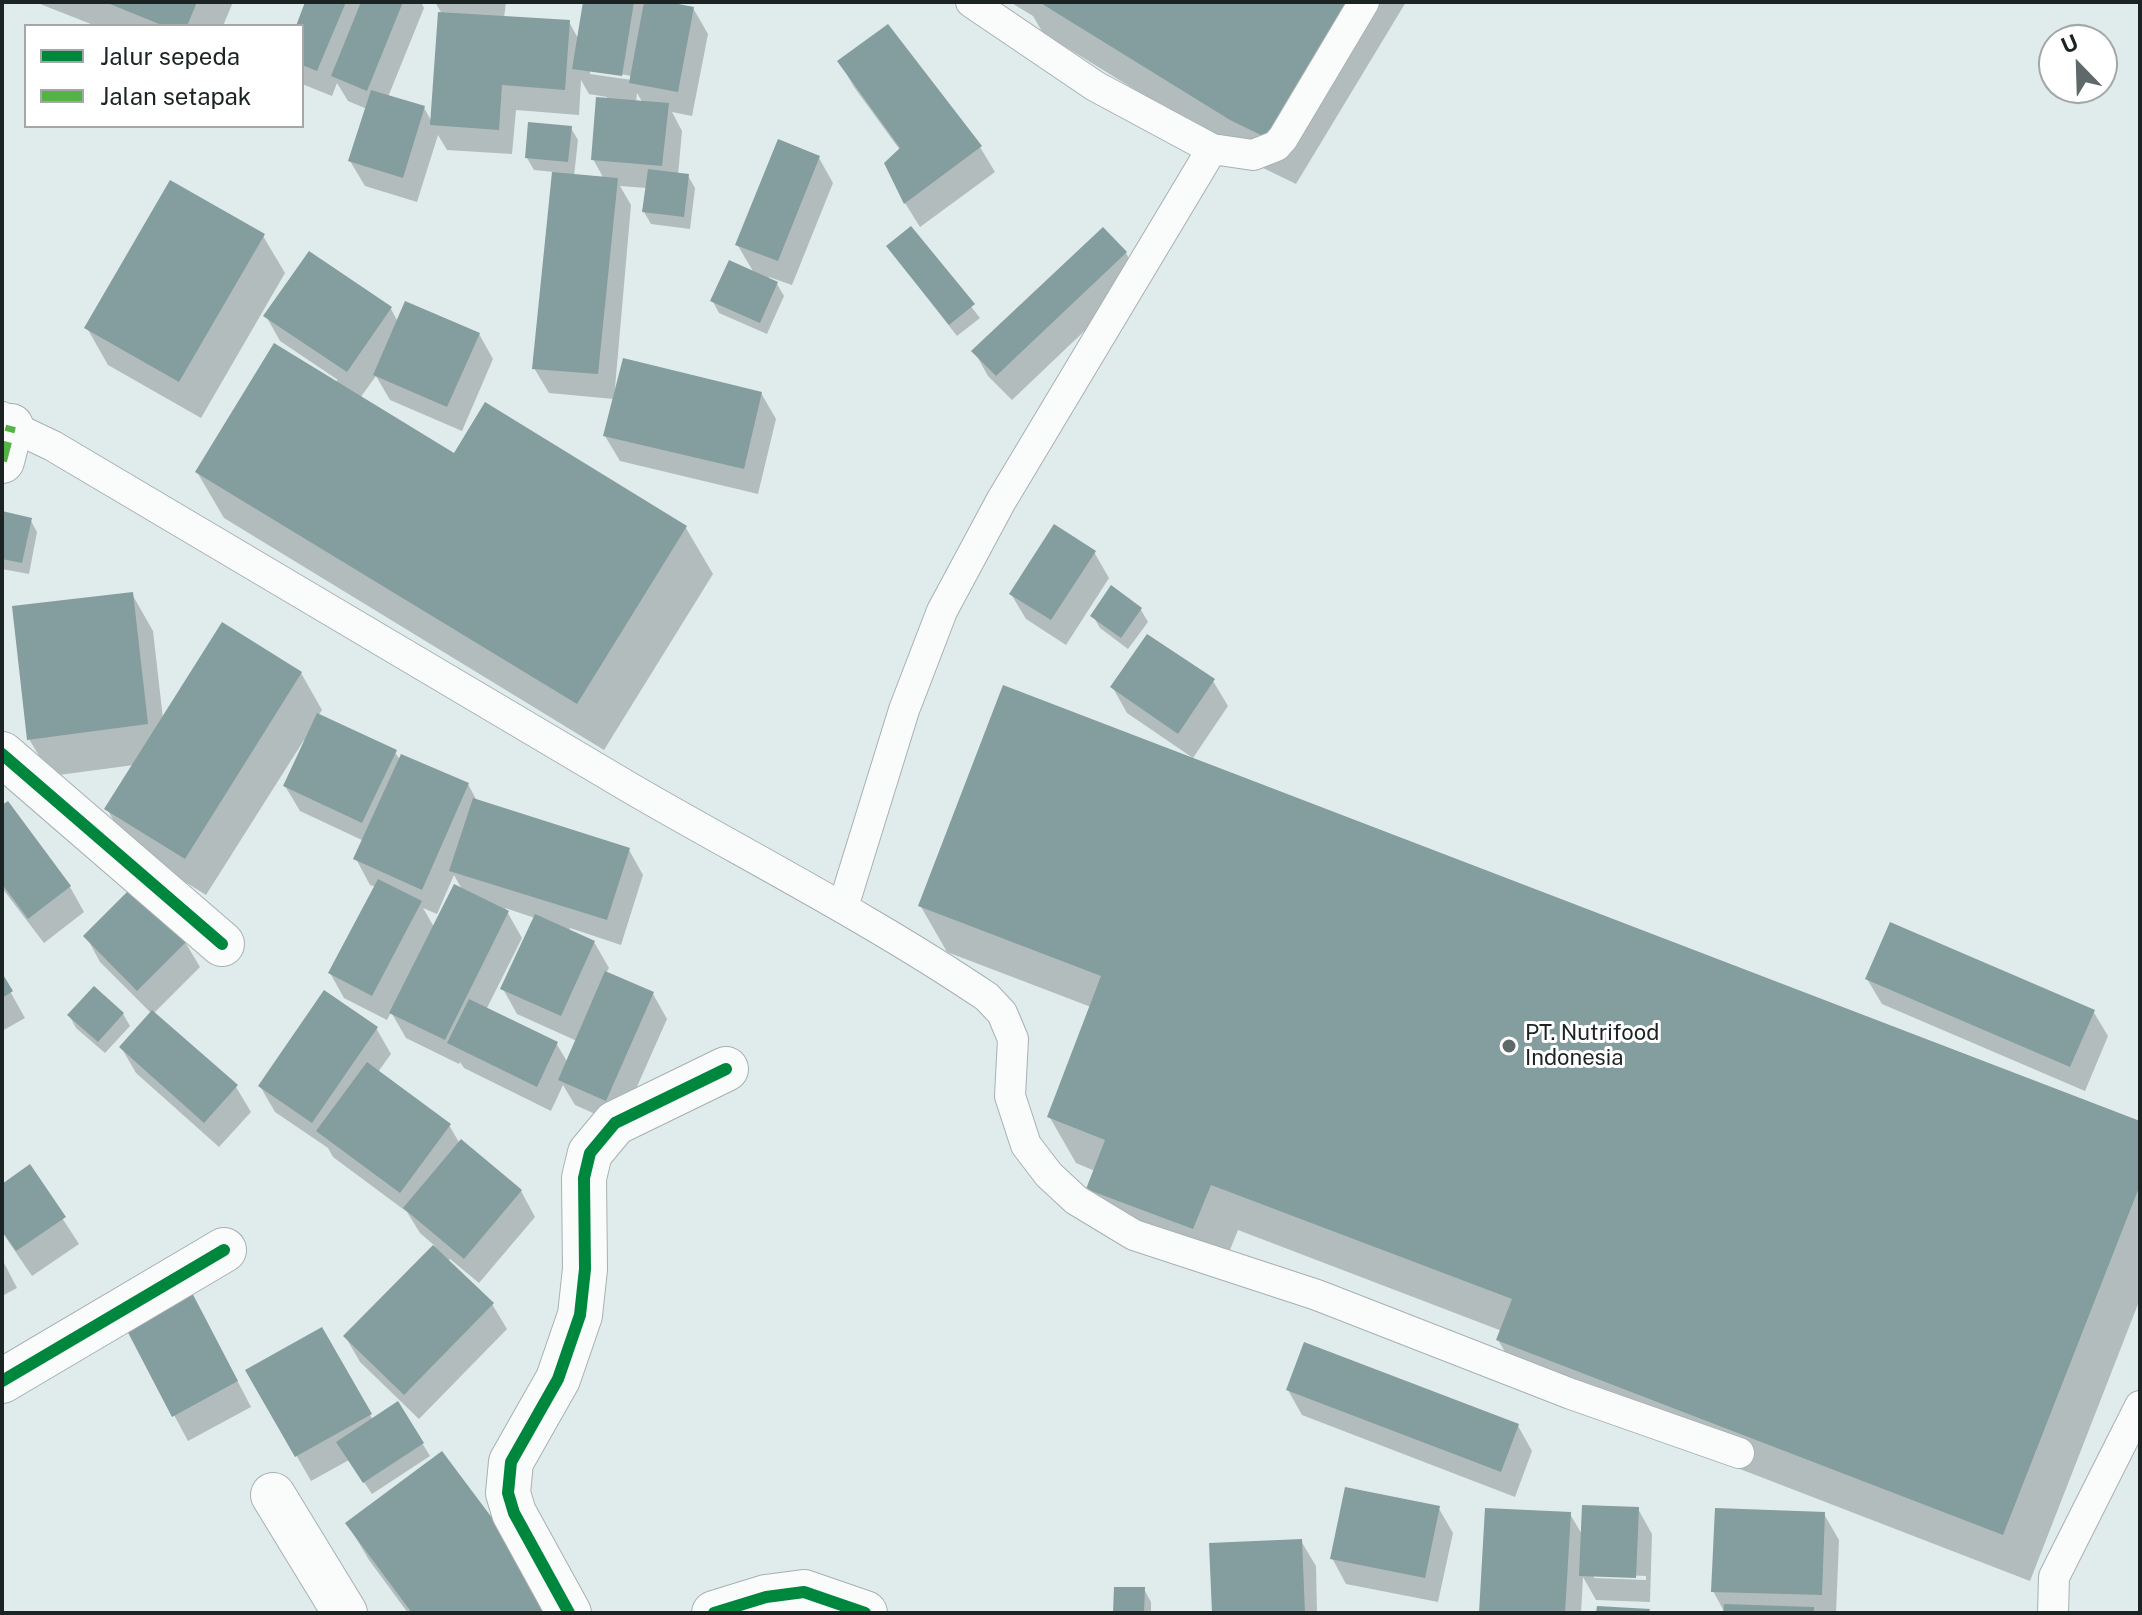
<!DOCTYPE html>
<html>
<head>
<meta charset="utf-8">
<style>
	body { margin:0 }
	#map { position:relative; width:2142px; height:1615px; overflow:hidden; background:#e0ebec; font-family:"Public Sans",sans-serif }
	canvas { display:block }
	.frame { position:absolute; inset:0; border:4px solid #1b2323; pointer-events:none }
	.legend { position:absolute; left:24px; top:24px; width:280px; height:104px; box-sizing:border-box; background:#fff; border:2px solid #a4a7a7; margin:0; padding:10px 14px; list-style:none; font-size:24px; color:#1b2323 }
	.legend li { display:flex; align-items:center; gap:16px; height:40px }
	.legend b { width:40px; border:2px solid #a4a7a7 }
	.north { position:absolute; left:2038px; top:24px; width:80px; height:80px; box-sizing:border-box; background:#fff; border:2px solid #a4a7a7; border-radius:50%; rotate:337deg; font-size:22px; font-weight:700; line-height:32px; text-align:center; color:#1b2323 }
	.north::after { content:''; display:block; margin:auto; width:28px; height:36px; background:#606969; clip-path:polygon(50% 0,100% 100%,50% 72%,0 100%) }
</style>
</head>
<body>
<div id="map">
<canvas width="2142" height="1615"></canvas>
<div class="frame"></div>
<ul class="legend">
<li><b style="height:10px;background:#00873e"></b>Jalur sepeda</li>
<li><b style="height:10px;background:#55b245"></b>Jalan setapak</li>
</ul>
<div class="north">U</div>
</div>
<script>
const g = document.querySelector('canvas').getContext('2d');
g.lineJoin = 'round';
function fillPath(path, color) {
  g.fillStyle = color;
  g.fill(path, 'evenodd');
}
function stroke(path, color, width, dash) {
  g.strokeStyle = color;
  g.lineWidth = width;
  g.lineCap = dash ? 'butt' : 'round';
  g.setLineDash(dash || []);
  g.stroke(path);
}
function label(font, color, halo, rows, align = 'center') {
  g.font = font + ' "Public Sans",sans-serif';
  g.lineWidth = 6;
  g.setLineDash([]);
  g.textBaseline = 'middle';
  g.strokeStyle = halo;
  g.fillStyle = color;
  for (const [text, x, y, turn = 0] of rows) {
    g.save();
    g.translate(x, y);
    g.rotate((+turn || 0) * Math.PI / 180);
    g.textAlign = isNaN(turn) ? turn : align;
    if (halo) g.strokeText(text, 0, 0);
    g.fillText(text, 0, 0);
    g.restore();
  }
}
const shadow = new Path2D(`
	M35,2H233L223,26H96Z
	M308,2H421L424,8L388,97L424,108L432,122L442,14L435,2H506L504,18L569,22L579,40L585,2H642L645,7L646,2H657L693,8L708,34L692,116L672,112L682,131L678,175L688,176L695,188L690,229L651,224L644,212L647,188L620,186L631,205L614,399L549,393L534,368L554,172L534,170L527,158L571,128L578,140L574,176L604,179L593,159L607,97L589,94L581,80L579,115L516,110L512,154L447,150L438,135L417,202L365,186L350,161L367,109L348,101L337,83L332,96L302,84V26H298ZM590,69L632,76V80L590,74ZM637,93L643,103L636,102Z
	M1010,2H1406L1296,184L1259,166L1043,33L1033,16Z
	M840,62L980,147L995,172L920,227L905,203L900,150L854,87Z
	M819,158L833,183L792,285L769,277L768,280L777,284L784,296L767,334L719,313L712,300L754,273L737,244Z
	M911,229L980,318L957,336L888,247Z
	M263,236L285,273L201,418L108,365L87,328Z
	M1126,253L1140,278L1012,400L988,376L974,351Z
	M391,309L398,322L479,334L493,359L462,431L390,400L376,376L360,398L454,455L686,528L713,574L604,750L224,518L197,472L338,380L280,341L266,316Z
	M761,393L776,419L758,494L620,461L605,436Z
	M2,513L30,519L37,532L29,574L2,569Z
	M1094,552L1109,578L1066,645L1026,619L1011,594Z
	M132,594L153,631L163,719L301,673L322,710L318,716L395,752L400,760L468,784L477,801L629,850L643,875L621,945L570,928L569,931L594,942L609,968L606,973L653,994L667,1019L620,1125L575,1105L563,1085L551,1111L464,1068L460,1062L459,1064L406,1038L391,1012L387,1020L344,998L330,973L376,887L370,885L356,859L364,841L300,811L285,786L306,741L304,740L206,895L128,846L107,809L134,765L51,776L29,739ZM454,875L463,891L434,927L423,908L437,914ZM505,908L535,918L503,989L517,1014L577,1041L568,1063L556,1043L486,1010L522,938Z
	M1141,610L1148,622L1128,649L1100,628L1093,616Z
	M1213,681L1228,706L1193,758L1127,713L1113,688Z
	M7,804L70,887L84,912L44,943L2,888V808Z
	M920,905L2140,1123V1299L2030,1581L1525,1386L1498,1340L1502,1331L1238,1230L1220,1275L1115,1236L1088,1189L1095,1171L1076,1163L1049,1116L1091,1007L947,952Z
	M86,936L185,942L200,967L153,1014L236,1087L251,1112L219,1147L136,1073L121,1047L151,1013L100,962Z
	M2,977L25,1018L2,1031Z
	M1867,979L2093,1011L2108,1036L2085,1091L1882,1004Z
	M123,1014L130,1026L105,1053L76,1028L69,1015Z
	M376,1028L391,1054L378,1072L449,1125L460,1144L521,1191L535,1217L479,1283L450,1259L448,1261L492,1304L507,1329L419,1419L360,1362L345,1336L435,1246L420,1233L407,1212L333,1157L328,1148L275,1112L260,1086Z
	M29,1167L79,1244L32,1276L2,1232V1186Z
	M2,1259L17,1288L2,1296Z
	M202,1313L251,1407L188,1441L124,1322Z
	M321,1330L373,1420L398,1404L430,1456L372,1494L349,1460L311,1481L248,1371Z
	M1288,1390L1518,1426L1532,1451L1515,1497L1302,1415Z
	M1438,1507L1453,1533L1438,1602L1346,1584L1332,1558Z
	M1638,1509L1652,1534L1650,1602L1596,1600L1583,1577L1581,1613H1481L1570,1514L1583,1536ZM1594,1574L1646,1576V1580L1594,1578Z
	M1824,1514L1839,1540L1836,1613H1725L1713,1591Z
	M347,1523L559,1613H408L369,1560Z
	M1301,1541L1316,1566L1317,1613H1214Z
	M1144,1589L1151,1602V1613H1115Z`);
const building = new Path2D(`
	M105,2H197L187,26H164Z
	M305,2H346L317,71L302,65V26H296Z
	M361,2H403L367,91L331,76Z
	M583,2H634L622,76L572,69Z
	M644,2H668L694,7L678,92L629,83Z
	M1039,2H1351L1269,139L1230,120Z
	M438,12L570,20L565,90L502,85L499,130L430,125Z
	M888,24L982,146L904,204L884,163L900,148L837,61Z
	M371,90L425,106L403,178L348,161Z
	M596,97L669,103L662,166L591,160Z
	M528,122L572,126L568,162L525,158Z
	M778,139L820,156L778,261L735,245Z
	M648,169L689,174L684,217L642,212Z
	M552,172L618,178L598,374L532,369Z
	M170,180L265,234L179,382L84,328Z
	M911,226L975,304L949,325L886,246Z
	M1103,227L1127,252L996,376L971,351Z
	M309,251L392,307L347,372L263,316Z
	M729,260L778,282L760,323L710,301Z
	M405,301L480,333L447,407L373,375Z
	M274,343L454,453L485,402L687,526L577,704L195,472Z
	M623,358L762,392L744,469L603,436Z
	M2,511L32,518L22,563L2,559Z
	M1054,524L1096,551L1051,620L1009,594Z
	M1111,585L1142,608L1121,638L1090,616Z
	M133,592L148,724L27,740L12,606Z
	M222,622L302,672L185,859L104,809Z
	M1147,634L1215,679L1178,734L1110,687Z
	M1003,685L2140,1121V1185L2003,1535L1496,1340L1512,1299L1211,1185L1193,1229L1086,1189L1105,1140L1047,1117L1101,976L918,906Z
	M317,713L397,750L362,823L283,786Z
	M401,754L469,783L422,890L353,859Z
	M473,798L630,848L607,920L449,871Z
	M8,801L71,886L28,919L2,884V805Z
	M378,879L422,901L372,996L328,973Z
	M454,884L509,911L445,1040L389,1013Z
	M133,886L187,941L137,991L83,936Z
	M535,914L595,941L561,1016L500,989Z
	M1890,922L2095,1010L2070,1067L1865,979Z
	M605,971L654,992L606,1101L558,1080Z
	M2,973L13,991L2,998Z
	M94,986L124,1013L98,1042L67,1015Z
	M324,990L378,1027L312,1123L258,1086Z
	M469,999L558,1042L537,1087L447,1043Z
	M152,1010L238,1085L204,1123L119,1047Z
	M367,1062L451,1124L400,1193L316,1131Z
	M461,1139L522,1190L464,1259L403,1208Z
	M30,1164L66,1217L16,1251L2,1231V1184Z
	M433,1245L494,1303L404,1395L343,1336Z
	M188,1285L238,1381L172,1417L122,1321Z
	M322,1327L372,1414L295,1457L245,1370Z
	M1304,1342L1519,1424L1501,1472L1286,1390Z
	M398,1401L424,1443L363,1483L336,1442Z
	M442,1451L555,1602L540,1613H412L345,1523Z
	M1345,1487L1440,1506L1425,1578L1330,1559Z
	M1582,1505L1639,1507L1636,1578L1579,1576Z
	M1485,1508L1571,1512L1565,1613H1479Z
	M1715,1508L1825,1512L1822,1595L1711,1592Z
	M1302,1539L1305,1613H1212L1209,1543Z
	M1114,1587H1145L1144,1613H1113Z
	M1724,1604L1814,1607V1613H1723Z
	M1597,1606L1650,1609L1649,1613H1596Z`);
const service = new Path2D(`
	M971,2L1095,86L1212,149L1253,155L1276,146L1283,138L1364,2
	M2,417L11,426L53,446C246,560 438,676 632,789C751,858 873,920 987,997L1002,1013L1013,1039L1010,1096L1026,1145L1049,1175L1076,1200L1134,1235L1317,1295L1571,1394L1739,1453
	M843,907L904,710L942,611L1001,501L1212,149
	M2053,1613L2054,1577L2140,1406`);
const minor = new Path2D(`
	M2,461L11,426
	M2,754L222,944
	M2,1381L224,1250
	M273,1495L345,1613
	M569,1613L514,1513L508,1493L511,1462L558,1379L580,1315L585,1269L584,1178L590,1153L615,1123L726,1069
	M714,1613L766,1597L804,1592L865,1613`);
const quiet = new Path2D(`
	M2,461L11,426`);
const cycleway = new Path2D(`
	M2,754L222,944
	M2,1381L224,1250
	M569,1613L514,1513L508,1493L511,1462L558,1379L580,1315L585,1269L584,1178L590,1153L615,1123L726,1069
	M714,1613L766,1597L804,1592L865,1613`);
const markers = [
	[1509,1046,8,"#606969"]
];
const poiNames = [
	["PT. Nutrifood",1525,1033],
	["Indonesia",1525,1058]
];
fillPath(shadow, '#0003');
fillPath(building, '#849d9e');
stroke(service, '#a8b0b1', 32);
stroke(minor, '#a8b0b1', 46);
stroke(service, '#fafcfc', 30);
stroke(minor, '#fafcfc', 44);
stroke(quiet, '#55b245', 10, [20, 10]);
stroke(cycleway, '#00873e', 12);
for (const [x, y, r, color] of markers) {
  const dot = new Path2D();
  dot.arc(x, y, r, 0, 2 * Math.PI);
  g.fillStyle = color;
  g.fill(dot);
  stroke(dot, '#fff', 3);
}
label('22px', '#1b2323', '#fff', poiNames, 'left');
</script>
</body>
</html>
